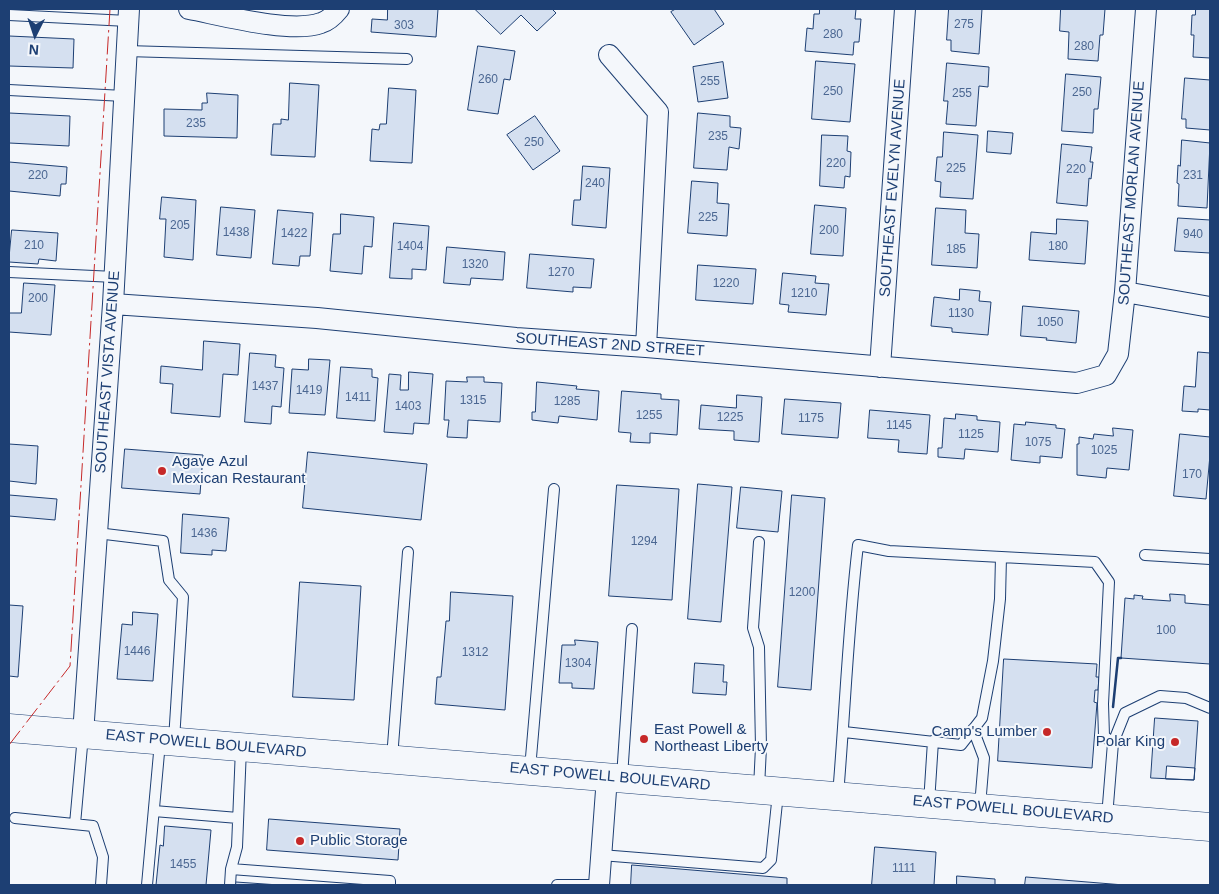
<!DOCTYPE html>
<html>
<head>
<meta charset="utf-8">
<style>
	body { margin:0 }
	#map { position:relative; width:1219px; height:894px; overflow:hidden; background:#f4f7fb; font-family:Arial,sans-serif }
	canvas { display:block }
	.frame { position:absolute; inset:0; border:10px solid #1d3f73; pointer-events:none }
	.north { position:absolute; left:10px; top:10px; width:50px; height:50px; -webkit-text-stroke:4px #f4f7fb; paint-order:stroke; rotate:184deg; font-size:14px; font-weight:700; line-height:20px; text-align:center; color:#1d3f73 }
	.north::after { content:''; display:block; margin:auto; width:18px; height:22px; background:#1d3f73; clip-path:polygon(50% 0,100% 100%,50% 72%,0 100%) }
</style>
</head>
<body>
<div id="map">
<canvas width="1219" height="894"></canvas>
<div class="frame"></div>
<div class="north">N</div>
</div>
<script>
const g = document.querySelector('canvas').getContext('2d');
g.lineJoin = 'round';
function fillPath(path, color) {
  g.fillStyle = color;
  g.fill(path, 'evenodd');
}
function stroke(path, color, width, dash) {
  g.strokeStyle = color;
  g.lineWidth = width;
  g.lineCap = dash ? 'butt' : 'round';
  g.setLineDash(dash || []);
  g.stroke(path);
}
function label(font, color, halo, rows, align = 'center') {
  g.font = font + ' Arial,sans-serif';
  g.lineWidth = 4;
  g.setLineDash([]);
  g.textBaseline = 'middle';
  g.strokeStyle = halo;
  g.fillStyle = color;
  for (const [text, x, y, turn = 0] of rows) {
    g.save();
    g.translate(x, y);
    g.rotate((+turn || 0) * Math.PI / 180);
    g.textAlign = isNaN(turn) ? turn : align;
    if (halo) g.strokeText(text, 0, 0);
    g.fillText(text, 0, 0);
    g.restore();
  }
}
const building = new Path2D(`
	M388,9H438L436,37L371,32L372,19L387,20Z
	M475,9H552L556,13L537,31L521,15L501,34Z
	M676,9H714L724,24L694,45L671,12Z
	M820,9H856L855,19H861L859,42H854L853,55L805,51L807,28L813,29L814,14H819Z
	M949,9H982L979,54L951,51V40H947Z
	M1061,9H1105L1103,35H1100L1098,61L1068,59L1069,32L1060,31Z
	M1196,9H1210V58L1193,57L1194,35H1191L1192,15H1195Z
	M9,36L74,39L73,68L9,66Z
	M478,46L515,51L510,80L504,79L498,114L468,110Z
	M816,61L855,64L850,122L812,119Z
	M723,62L728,98L698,102L693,67Z
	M947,63L989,67L988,87L979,86L976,126L946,124L948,101H944Z
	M1066,74L1101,77L1098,109H1094L1093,133L1062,131Z
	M1185,78L1210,80V130L1186,128V119H1182Z
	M290,83L319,85L315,157L271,155L273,124H281V119L288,120Z
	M389,88L416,90L412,163L370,161L372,129L379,130L380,124H386Z
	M207,93L238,95L237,138L164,136V109L202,110V103H207Z
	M9,113L70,116L69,146L9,143Z
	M698,113L730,116V127L741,128L739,149L729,147L727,170L694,168Z
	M535,116L560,151L533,170L507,135Z
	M988,131L1013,133L1011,154L987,152Z
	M944,132L978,135L973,199L940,197L941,182L935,181L937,157H942Z
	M822,135L848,136L847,151L851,152L850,177L845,176L844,188L820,186Z
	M1182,140L1210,143L1207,208L1178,206L1179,184L1177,183L1178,165L1180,166Z
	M1062,144L1092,147L1090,162H1093L1091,179L1089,178L1087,206L1057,203Z
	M9,162L67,167L66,184H61L60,196L9,191Z
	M583,166L610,168L606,228L572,225L574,200H580Z
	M692,181L718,183L717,203L729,204L727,236L688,233Z
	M162,197L196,200L193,260L164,257L166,219H160Z
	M815,205L846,208L843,256L811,254Z
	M221,207L255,210L251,258L217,255Z
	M936,208L966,210L965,233L979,234L977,268L932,265Z
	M278,210L313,213L310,256H300L299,266L273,264Z
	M341,214L374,217L372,247L364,246L362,274L330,271L333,234H340Z
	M1178,218L1210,220V253L1175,251Z
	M1057,219L1088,221L1085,264L1029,260L1031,232L1056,234Z
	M394,223L429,226L426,270L412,269V279L390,278Z
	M12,230L58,233L56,261L39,259L38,264L9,262Z
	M447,247L505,252L503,280L471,278L470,285L444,283Z
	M530,254L594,259L591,288L573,287V292L527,288Z
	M698,265L756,269L753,304L696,300Z
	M783,273L816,276L815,283L829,284L826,315L788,312L789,305L780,304Z
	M24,283L55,285L51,335L9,332V313H21Z
	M960,289L980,291L979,301L991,302L988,335L952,332V328L931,326L934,297L959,300Z
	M1023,306L1079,311L1076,343L1046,340L1047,338L1021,336Z
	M204,341L240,344L238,375L223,374L220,417L171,413L173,384L160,383L161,366L202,370Z
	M1198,352L1210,353V410L1198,409V412L1182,411L1184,386L1195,387Z
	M250,353L276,355L275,367L284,368L281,407L272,406L271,424L245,422Z
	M309,359L330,360L325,415L289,413L292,369L308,370Z
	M341,367L372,369V377L378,378L375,421L337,418Z
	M409,372L433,374L429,424L414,423L413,434L384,432L389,374L401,375L400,390H408Z
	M467,377H484V382L502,383L500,422L468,420L467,438L447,437L449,420H444L446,381L467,382Z
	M537,382L577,386L576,389L599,391L597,420L559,416L558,423L532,420V412H535Z
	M622,391L661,394V399L679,400L677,435L650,433V443L630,442L631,433L619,432Z
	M737,395L762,397L759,442L734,440V431L699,429L701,405L736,408Z
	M785,399L841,403L838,438L782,434Z
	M870,410L930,415L927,454L898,452L899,440L868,438Z
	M956,414L977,416V420L1000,422L998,452L965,449L964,459L938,457V448H942L944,418L955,419Z
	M1026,422L1056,425V428L1065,429L1062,458L1040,456V463L1011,460L1014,424L1025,425Z
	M1113,428L1133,430L1129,470L1107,468L1106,478L1077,475V444H1079V437L1093,439L1094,434L1113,436Z
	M1180,434L1210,437V455L1206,499L1174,496Z
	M9,444L38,446L36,484L9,481Z
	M125,449L203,455L200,494L122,488Z
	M308,452L427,464L421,520L303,508Z
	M698,484L732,487L721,622L688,619Z
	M617,485L679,489L672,600L609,596Z
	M741,487L782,491L778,532L737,528Z
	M9,495L57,499L55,520L9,516Z
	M792,495L825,498L811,690L778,687Z
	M183,514L229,518L226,551L212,550V555L181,553Z
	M300,582L361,586L354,700L293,697Z
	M451,592L513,596L505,710L435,704L437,677H441L446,621H449Z
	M1170,594L1185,595V603L1210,605V664L1121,658L1125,598L1134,599V595L1143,596L1142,599L1170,601Z
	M9,605L23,606L18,677L9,676Z
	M133,612L158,614L153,681L117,679L122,624L132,625Z
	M575,640L598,642L594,689L572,688V683H559L562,645H575Z
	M1004,659L1097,664L1096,677H1099L1098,690H1095L1094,702L1097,703L1092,768L998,761Z
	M695,663L724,665L723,682H727L726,695L693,693Z
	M1155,718L1198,721L1194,780L1151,778Z
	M1167,766L1195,768L1194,780L1166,779Z
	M269,819L400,829L398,860L267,850Z
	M165,826L211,830L206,885H156L160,845L163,846Z
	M875,847L936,852L934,885H872Z
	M632,865L787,878V885H631Z
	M957,876L995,879V885H957Z
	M1026,877L1124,885H1025Z
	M236,882L279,885H236Z`);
const service = new Path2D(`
	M9,15L128,21
	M126,51L407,59
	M9,90L124,96
	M9,272L115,277
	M97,533L163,541L169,580L183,597L174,740
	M1145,555L1210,559
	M973,729L984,758L980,806
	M844,732L961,745L982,718L993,661L1000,599L1001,557
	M392,758L408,552
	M530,769L554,489
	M622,777L632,629
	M759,788L761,747L759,647L753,628L759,542
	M838,795C845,712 848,628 858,545L889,551L1095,562L1109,582L1103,704L1104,736L1113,743
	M929,803L933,741
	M154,811L238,818
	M1107,817L1113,743L1125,713L1160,696L1186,698L1210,708
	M15,818L93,826L103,857L101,885
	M75,824L83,735
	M601,855L763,868L771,860L778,793
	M231,869L390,881V885
	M147,885L160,742
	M230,885L231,869L237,847L241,748
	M557,885H599`);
const minor = new Path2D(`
	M189,9C221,15 291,34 321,23C328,21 335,14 339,9
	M609,55L658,112L646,347
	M1125,292L1210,307
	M113,304L317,318L516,338L646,347L1077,383L1106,375L1118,354L1125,292L1146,9
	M880,367L905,9
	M83,734L113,304L129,9
	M599,885L607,777`);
const primary = new Path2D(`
	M9,728L1210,827`);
const fence = new Path2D(`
	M1113,707L1118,658H1121`);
const wall = new Path2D(`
	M1113,707L1118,658H1121`);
const power = new Path2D(`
	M9,745L70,666L110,9`);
const markers = [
	[162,471,5,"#c62828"],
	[1047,732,5,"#c62828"],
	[644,739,5,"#c62828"],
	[1175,742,5,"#c62828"],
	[300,841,5,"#c62828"]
];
const numberNames = [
	["275",964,25],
	["303",404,26],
	["280",833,35],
	["280",1084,47],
	["260",488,80],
	["255",710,82],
	["250",833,92],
	["250",1082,93],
	["255",962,94],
	["235",196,124],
	["235",718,137],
	["250",534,143],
	["220",836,164],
	["225",956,169],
	["220",1076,170],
	["220",38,176],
	["231",1193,176],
	["240",595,184],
	["225",708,218],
	["205",180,226],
	["200",829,231],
	["1438",236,233],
	["1422",294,234],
	["940",1193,235],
	["210",34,246],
	["1404",410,247],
	["180",1058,247],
	["185",956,250],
	["1320",475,265],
	["1270",561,273],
	["1220",726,284],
	["1210",804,294],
	["200",38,299],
	["1130",961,314],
	["1050",1050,323],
	["1437",265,387],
	["1419",309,391],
	["1411",358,398],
	["1315",473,401],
	["1285",567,402],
	["1403",408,407],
	["1255",649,416],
	["1225",730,418],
	["1175",811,419],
	["1145",899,426],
	["1125",971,435],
	["1075",1038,443],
	["1025",1104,451],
	["170",1192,475],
	["1436",204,534],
	["1294",644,542],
	["1200",802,593],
	["100",1166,631],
	["1446",137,652],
	["1312",475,653],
	["1304",578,664],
	["1455",183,865],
	["1111",904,869]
];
const streetNames = [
	["SOUTHEAST EVELYN AVENUE",893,188,-86],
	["SOUTHEAST MORLAN AVENUE",1132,193,-86],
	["SOUTHEAST 2ND STREET",610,345,4],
	["SOUTHEAST VISTA AVENUE",108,372,-86],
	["EAST POWELL BOULEVARD",206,744,5],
	["EAST POWELL BOULEVARD",610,777,5],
	["EAST POWELL BOULEVARD",1013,810,5]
];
const poiNames = [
	["Agave Azul",172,462],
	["Mexican Restaurant",172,479],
	["East Powell &",654,730],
	["Northeast Liberty",654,747],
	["Camp's Lumber",1037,732,"right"],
	["Polar King",1165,742,"right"],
	["Public Storage",310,841]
];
fillPath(building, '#d5e0f0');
stroke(building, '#1d3f73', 1);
stroke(service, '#1d3f73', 12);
stroke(minor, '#1d3f73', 22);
stroke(primary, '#1d3f73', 29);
stroke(service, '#f4f7fb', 10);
stroke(minor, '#f4f7fb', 20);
stroke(primary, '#f4f7fb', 28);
stroke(fence, '#1d3f73', 1, [6, 2.5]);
stroke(wall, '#1d3f73', 2.5);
stroke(power, '#c62828', 1, [18, 4, 2.5, 4]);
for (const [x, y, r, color] of markers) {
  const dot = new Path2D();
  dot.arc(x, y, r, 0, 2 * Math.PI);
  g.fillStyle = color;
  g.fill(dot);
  stroke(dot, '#f4f7fb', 2);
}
label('12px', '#4b6792', null, numberNames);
label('15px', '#1d3f73', '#f4f7fb', streetNames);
label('15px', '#1d3f73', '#f4f7fb', poiNames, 'left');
</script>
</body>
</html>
